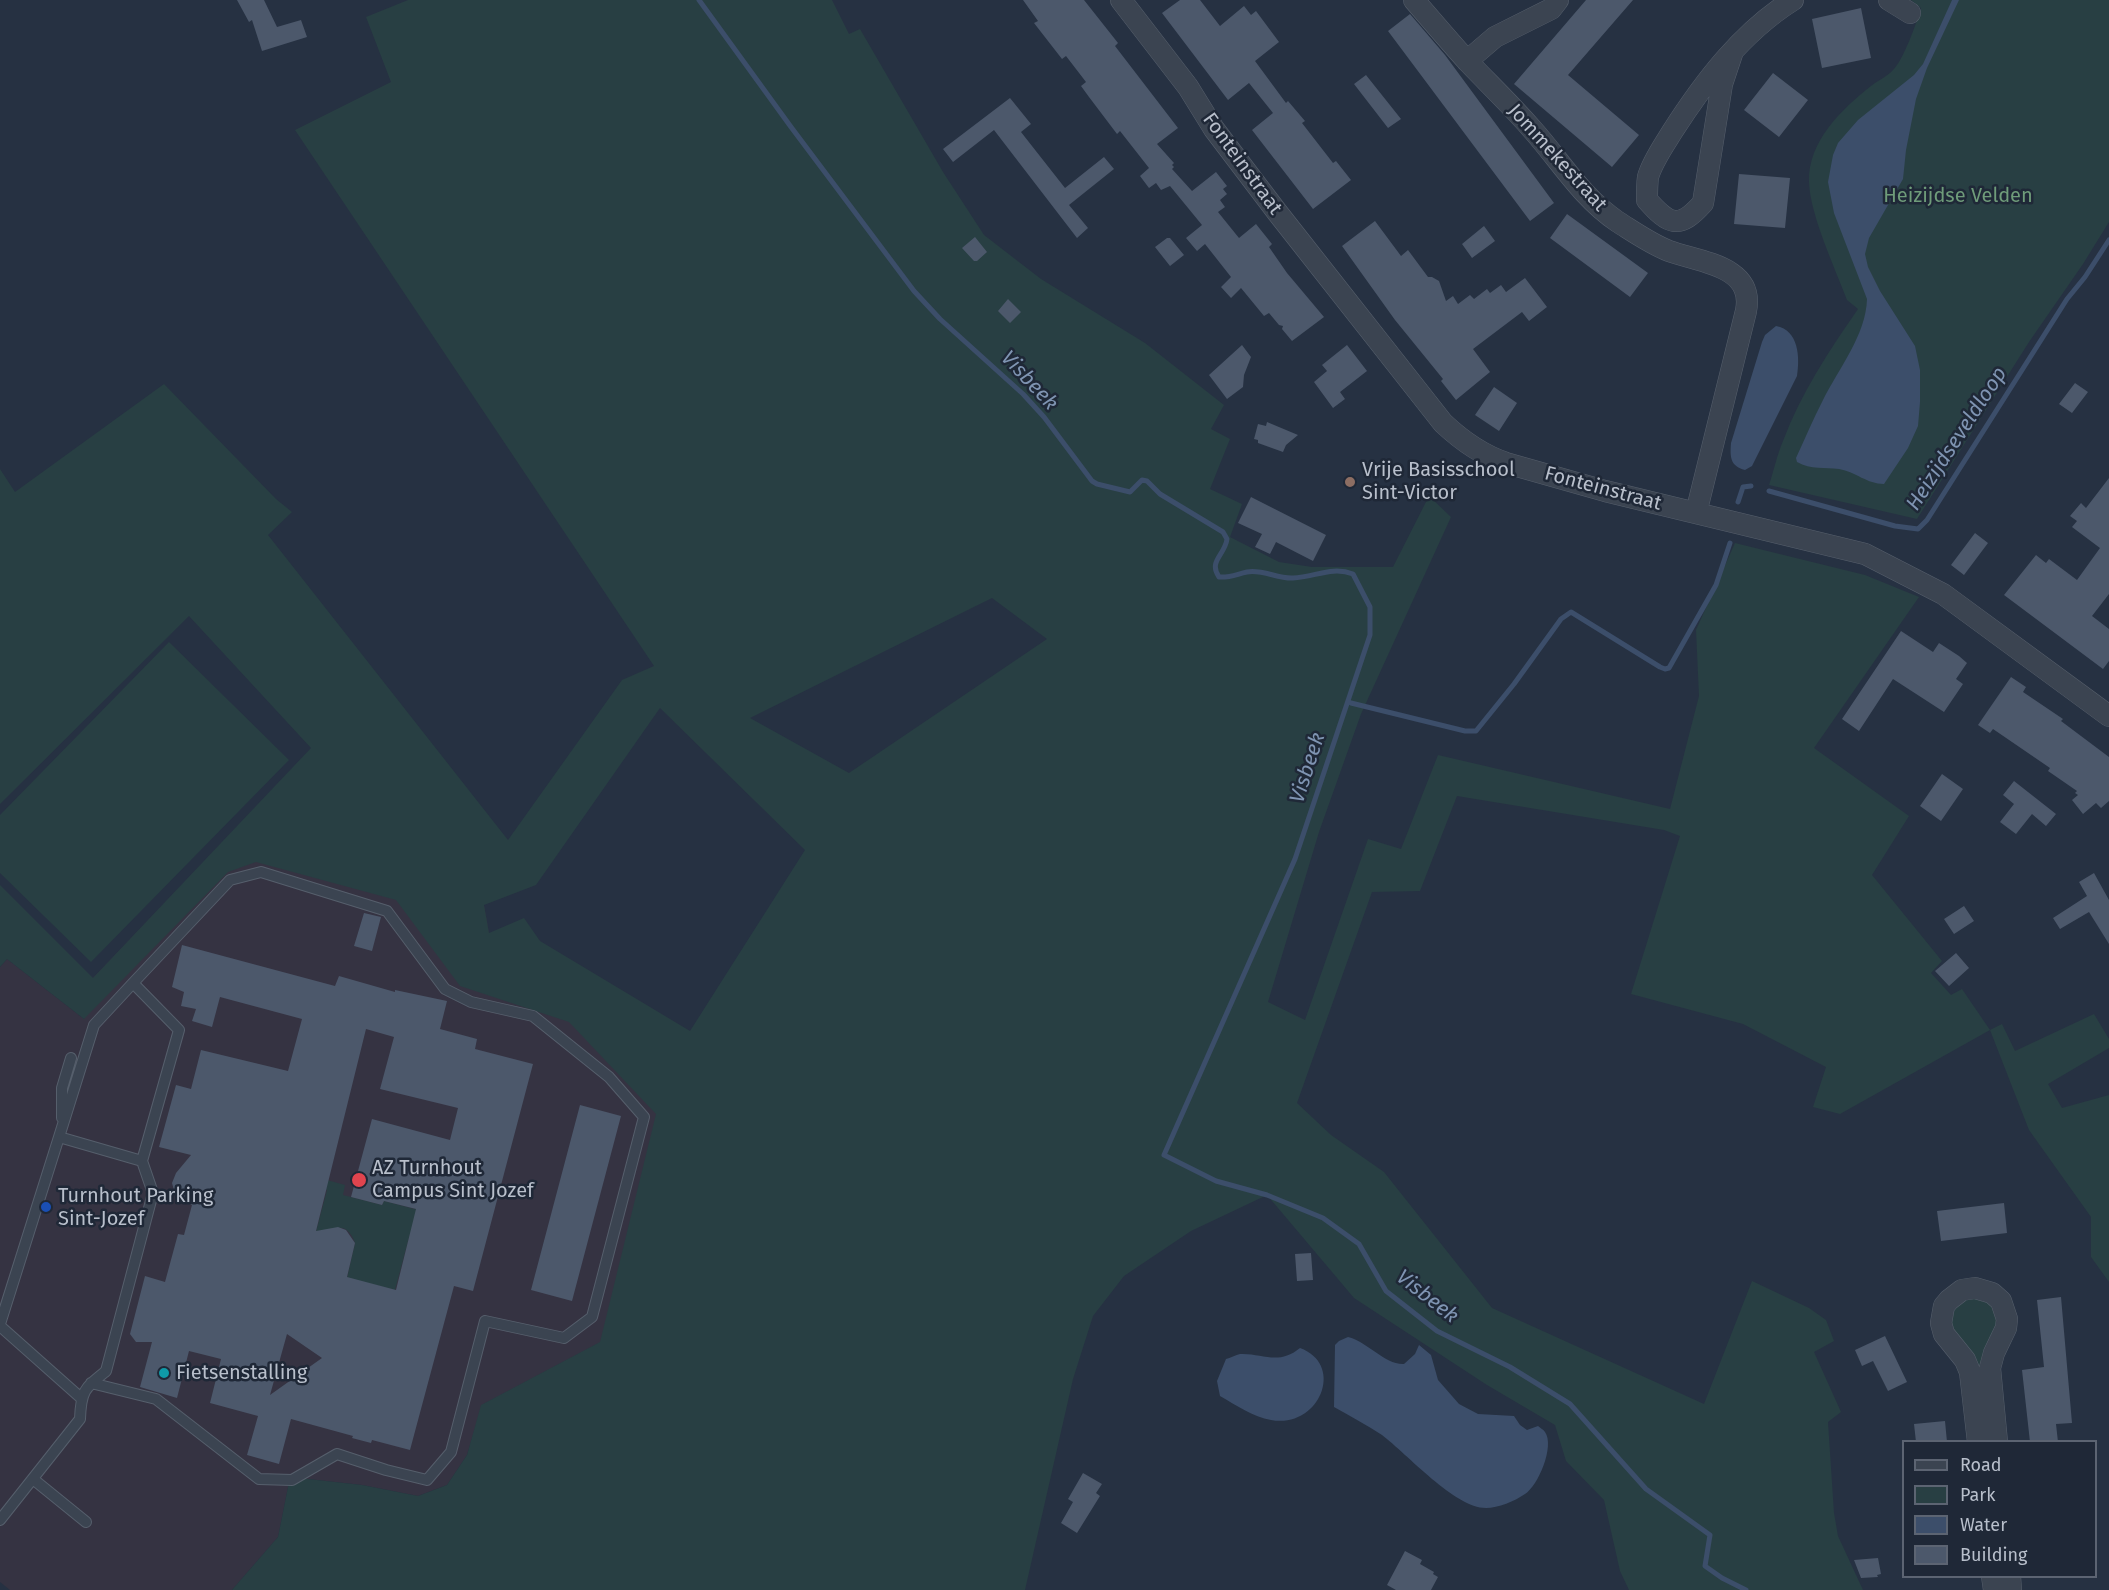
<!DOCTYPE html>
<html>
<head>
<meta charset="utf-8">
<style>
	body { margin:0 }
	#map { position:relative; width:2109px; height:1590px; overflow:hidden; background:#263142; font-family:"Fira Sans",sans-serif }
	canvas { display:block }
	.legend { position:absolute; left:1902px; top:1440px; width:195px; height:138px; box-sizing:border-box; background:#1f2837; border:2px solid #5c6472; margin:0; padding:8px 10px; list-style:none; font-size:18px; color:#b8bfcb }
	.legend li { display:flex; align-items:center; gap:12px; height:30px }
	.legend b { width:30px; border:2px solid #5c6472 }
</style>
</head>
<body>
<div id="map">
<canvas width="2109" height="1590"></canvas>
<ul class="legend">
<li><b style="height:8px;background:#3b4451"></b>Road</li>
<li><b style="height:16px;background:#283f43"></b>Park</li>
<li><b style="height:16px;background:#3c4e6a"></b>Water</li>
<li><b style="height:16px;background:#4c586b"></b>Building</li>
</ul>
</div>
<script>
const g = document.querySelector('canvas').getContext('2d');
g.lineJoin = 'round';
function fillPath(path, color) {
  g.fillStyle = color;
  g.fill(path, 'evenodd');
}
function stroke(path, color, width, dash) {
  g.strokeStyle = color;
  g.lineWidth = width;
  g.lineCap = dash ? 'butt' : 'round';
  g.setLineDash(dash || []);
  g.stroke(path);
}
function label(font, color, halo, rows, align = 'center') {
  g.font = font + ' "Fira Sans",sans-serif';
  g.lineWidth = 5;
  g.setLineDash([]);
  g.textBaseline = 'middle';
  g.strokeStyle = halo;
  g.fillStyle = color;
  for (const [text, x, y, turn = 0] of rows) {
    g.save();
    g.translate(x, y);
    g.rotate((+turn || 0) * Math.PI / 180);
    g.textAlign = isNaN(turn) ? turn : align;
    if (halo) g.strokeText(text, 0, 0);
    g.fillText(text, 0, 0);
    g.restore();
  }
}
const medical = new Path2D(`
	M263,800L277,813L484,905L489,933L781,1247L482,1405L467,1455L447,1485L418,1496L362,1485L290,1477L278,1537L232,1590H10L0,1582V967L7,959L84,1019L93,978Z`);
const green = new Path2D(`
	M408,0H832L849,34L860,29L943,172L984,235L1041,279L1145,343L1224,405L1211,429L1230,439L1210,489L1242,504L1230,537L1279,562L1312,567H1393L1429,496L1451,517L1361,714L1319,832L1268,1002L1305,1020L1368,839L1401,849L1438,755L1670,809L1699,696L1696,630L1735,543L1865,575L1919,597L1814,748L1909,816L1872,875L1942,961L1931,973L1951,995L1962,989L1990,1030L2002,1024L2015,1051L2094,1014L2109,1039V1048L2048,1084L2062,1108L2109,1095V1282L2091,1257V1217L2029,1130L1990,1030L1840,1114L1813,1107L1826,1067L1743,1024L1631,994L1680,836L1664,830L1457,796L1420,891L1372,892L1297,1103L1331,1135L1384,1172L1492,1308L1704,1404L1752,1281L1809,1308L1826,1320L1834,1341L1814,1352L1841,1412L1828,1422L1834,1513L1838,1536L1863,1590H1629L1620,1571L1604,1500L1566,1461L1555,1425L1487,1385L1354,1298L1267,1195L1191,1231L1124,1276L1093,1316L1073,1379L1025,1590H232L278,1537L290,1477L362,1485L418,1496L447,1485L467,1455L481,1405L600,1342L656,1114L569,1022L460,986L396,900L256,862L228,872L84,1019L7,959L0,967V885L93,978L311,748L189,616L0,804V469L15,492L164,384L276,499L292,512L268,535L508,840L622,680L654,666L295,130L391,82L366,17ZM992,598L1047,639L849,773L750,718ZM660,708L805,850L690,1031L540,941L524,918L489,933L484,905L536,885Z
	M1911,0H2109V222L2083,264L2029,342L1917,519L1769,485C1774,470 1777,455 1783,441C1801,393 1829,351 1858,309L1847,300C1835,268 1810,215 1809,182C1808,141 1841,110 1871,86C1878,80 1887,77 1893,70C1903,61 1917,22 1921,8Z
	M169,642L289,760L91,962L0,873V815Z
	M327,1180L345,1185L343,1195L382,1205L384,1201L430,1213L410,1234L395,1290L347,1278L355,1243C346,1218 331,1229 314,1239L327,1190L325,1189Z
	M1967,1296L1994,1304L2000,1325L1983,1366L1976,1367L1952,1334L1951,1310Z`);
const water = new Path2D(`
	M1952,0H1959L1927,68L1916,99L1906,150L1903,179L1869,238L1865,254L1868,267L1880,291L1915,346L1920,370V402L1918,426L1908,448L1884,484C1867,484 1856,472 1839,469C1825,467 1811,470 1797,462L1796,458C1805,439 1813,419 1823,400C1839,368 1866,335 1867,299L1834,213L1828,182L1833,155L1838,143L1858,120L1914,75L1923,64Z
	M1776,326C1799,330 1800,358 1797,376L1752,466L1745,470C1730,466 1730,457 1731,443L1762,342L1765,335Z
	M1348,1337C1368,1342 1385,1365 1404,1364L1415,1354L1419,1345L1431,1355L1438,1380L1459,1404L1478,1414L1514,1416L1520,1425L1527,1430L1538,1426C1540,1428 1543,1429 1545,1432C1555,1446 1538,1486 1525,1494C1515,1501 1498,1508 1486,1508C1455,1508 1407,1454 1382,1435C1367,1425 1350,1416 1334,1407L1335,1345L1339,1341Z
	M1300,1348C1346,1365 1319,1429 1271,1420C1253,1417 1236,1405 1220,1396L1217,1381L1226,1359C1230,1358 1236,1355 1240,1354C1263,1353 1278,1366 1300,1348Z`);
const stream = new Path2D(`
	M699,0L791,127L914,291L940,319L1023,394L1044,417L1092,481L1097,484L1130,492L1142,480L1147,481L1160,494L1223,532L1227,539C1225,555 1208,561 1219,577C1230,578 1237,574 1247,572C1262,569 1278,579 1293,578C1315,577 1332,566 1353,574L1370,607V635L1295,859L1164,1155L1216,1181L1267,1195L1323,1218L1359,1244L1386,1291L1437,1331L1510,1367L1570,1404L1646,1489L1710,1535L1705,1566L1722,1578L1746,1590
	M1769,491L1895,526L1918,529L1927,520L2067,299L2085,277L2109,240
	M1738,502L1743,487L1751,486
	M1351,703L1465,731H1476L1514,684L1561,619L1571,612L1660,667L1665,669L1669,668L1716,585L1730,543`);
const building = new Path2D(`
	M237,0H264L277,27L301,20L307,37L262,51L252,20L249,22Z
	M1023,0H1084L1118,43L1115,46L1178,128L1157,144L1174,163L1172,165L1174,167L1172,169L1192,191L1216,172L1227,186L1223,189L1227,194L1220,200L1225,207L1218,212L1239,238L1256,224L1272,244L1269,247L1287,273L1324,317L1292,341L1282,329L1283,326L1279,325L1269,313L1264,316L1241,288L1231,298L1221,287L1231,277L1205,244L1197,251L1186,238L1202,225L1170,186L1161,190L1156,183L1149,188L1140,176L1149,168L1120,131L1117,134L1089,97L1081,86L1086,82L1066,56L1062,59L1034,23L1038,21Z
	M1180,0H1200L1220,26L1244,6L1251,15L1256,11L1279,42L1255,61L1286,103L1288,101L1305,121L1302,123L1333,163L1336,161L1351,180L1313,209L1252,130L1273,113L1249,83L1228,100L1162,13Z
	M1586,0H1633L1568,75L1639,135L1612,167L1514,84Z
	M1861,8L1871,58L1822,68L1812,19Z
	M1410,14L1445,55L1554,203L1530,221L1388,31Z
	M1773,73L1808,100L1779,137L1744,110Z
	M1366,75L1401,119L1388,128L1354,84Z
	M1010,98L1031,124L1021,132L1065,188L1104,157L1114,169L1069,205L1088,228L1077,238L994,130L953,162L943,149Z
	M1739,174L1790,178L1785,228L1734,224Z
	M1567,214L1648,273L1630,297L1550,238Z
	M1375,221L1401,256L1408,250L1428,277H1432L1439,281L1446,301L1453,296L1458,304L1470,295L1474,299L1487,289L1490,293L1501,285L1506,292L1525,278L1547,307L1529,321L1522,312L1473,349L1490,372L1456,400L1441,381L1443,379L1395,320L1342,246Z
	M1484,226L1495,241L1472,258L1462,244Z
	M975,237L987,252L977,261H974L962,248Z
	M1167,238H1170L1184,255L1170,266L1155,247Z
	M1008,299L1021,312L1010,323L998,311Z
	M1242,345L1251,357L1244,375L1243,387L1227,399L1209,375Z
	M1347,345L1367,371L1340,392L1345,399L1333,408L1314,382L1327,371L1322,365Z
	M2075,383L2088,392L2072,413L2059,404Z
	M1494,387L1517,403L1499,431L1475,415Z
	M1267,422L1298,435L1286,445L1283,452L1258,443V440L1254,439L1258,424L1266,426Z
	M2109,478V594L2092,616L2109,629V661L2103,669L2004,595L2036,555L2046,563L2049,559L2077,580L2100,548L2072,527L2077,521L2070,516L2081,503L2086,508Z
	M1251,497L1326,535L1313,561L1276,542L1270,554L1255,547L1262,534L1238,523Z
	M1975,533L1988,543L1964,575L1951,565Z
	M1901,631L1933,652L1939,643L1959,656L1967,663L1956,679L1963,684L1944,712L1893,679L1859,731L1842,719Z
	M2011,677L2026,687L2023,692L2063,719L2061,721L2109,757V801L2101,808L2096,803L2083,814L2072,800L2078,795L2075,793L2077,791L2048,771L2050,768L1993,729L1990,733L1978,725Z
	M1942,774L1963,789L1941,821L1920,806Z
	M2014,781L2056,814L2046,826L2032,814L2016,834L2000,822L2014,804L2003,795Z
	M2094,873L2109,900V944L2089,912L2060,929L2053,918L2087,896L2079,882Z
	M1964,906L1974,921L1954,934L1944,919Z
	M364,913L381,917L372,951L354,946Z
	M182,945L335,986L339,976L395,992V990L447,1001L440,1029L477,1039L475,1049L533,1064L473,1291L454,1286L410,1450L372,1440L371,1443L352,1438L353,1436L291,1419L279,1464L247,1455L258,1416L210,1403L221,1359L189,1351L177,1398L140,1387L152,1342H136L130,1334L145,1276L165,1282L178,1234L184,1235L192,1205L181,1199L175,1194L172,1183L176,1173L191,1155L159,1147L176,1085L191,1089L201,1050L288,1071L302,1019L220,997L212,1027L192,1021L196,1009L181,1006L184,992L172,987ZM366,1029L394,1037L380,1089L458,1108L450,1140L372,1119L351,1197L382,1205L384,1201L416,1209L396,1290L347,1277L355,1243L346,1230L338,1227L316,1231ZM287,1334L322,1358L270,1395Z
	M1956,953L1969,968L1949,986L1935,971Z
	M580,1105L621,1116L572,1301L531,1290Z
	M2004,1203L2007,1233L1941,1241L1937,1211Z
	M1311,1253L1313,1280L1297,1281L1295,1254Z
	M2061,1297L2072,1423L2056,1424L2058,1442H2030L2022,1370L2044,1367L2037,1300Z
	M1885,1336L1907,1382L1888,1391L1873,1361L1862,1366L1855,1350Z
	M1945,1421L1947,1442H1916L1914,1424Z
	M1083,1473L1102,1484L1096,1493L1100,1496L1077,1533L1061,1523L1073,1502L1068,1499Z
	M1405,1551L1422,1560L1420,1564L1434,1572L1433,1574L1438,1577L1431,1590H1396L1387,1585Z
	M1878,1558L1881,1574L1877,1575L1878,1577L1861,1578L1854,1560Z`);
const lane = new Path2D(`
	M62,1118V1088L71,1058
	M59,1137L94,1025L133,983
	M0,1324L59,1137L142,1161L153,1193L106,1371C85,1388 81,1390 80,1419L0,1520
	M0,1326L81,1398
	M91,1383L156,1399L259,1479L292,1480L337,1454L386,1470L427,1480L451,1452L485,1321L564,1338L592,1317L644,1117L609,1077L533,1016L471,1002L445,989L387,911L261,872L230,880L133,983L179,1030L142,1161
	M33,1479L86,1522`);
const street = new Path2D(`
	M1121,0L1188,87L1214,129L1277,212L1443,423C1461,440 1482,455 1506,463L1605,491L1865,554L1943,594L2109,716
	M1414,0C1432,21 1450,42 1468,62C1489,84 1511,105 1531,128C1560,160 1581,197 1618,222C1634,232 1651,244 1669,251C1698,262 1755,265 1746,311L1696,513
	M1889,0L1910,13
	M1732,54L1722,84L1703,203C1679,230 1669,225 1647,200C1647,193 1647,184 1648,177C1652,162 1664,145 1672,132C1704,82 1742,32 1793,0
	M1467,61L1495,37L1551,9L1558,0
	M1978,1442L1970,1372L1965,1360L1944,1334L1941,1323L1944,1306L1949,1300L1962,1290L1975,1288L1992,1293L2001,1301L2007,1319L2006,1328L1994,1353L1990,1368L1997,1442
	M1992,1576L1994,1590
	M2010,1576L2011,1590`);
const markers = [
	[1350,482,6,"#8d6e63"],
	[359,1180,8,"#e0444e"],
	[46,1207,6,"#1a4fb4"],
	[164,1373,6,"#0f9aa8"]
];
const streetNames = [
	["Jommekestraat",1557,158,48],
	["Fonteinstraat",1242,164,54],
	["Fonteinstraat",1603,489,15]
];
const parkNames = [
	["Heizijdse Velden",1958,196]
];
const poiNames = [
	["Vrije Basisschool",1362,470],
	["Sint-Victor",1362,493],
	["AZ Turnhout",372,1168],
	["Campus Sint Jozef",372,1191],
	["Turnhout Parking",58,1196],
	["Sint-Jozef",58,1219],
	["Fietsenstalling",176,1373]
];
const waterNames = [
	["Visbeek",1029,381,47],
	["Heizijdseveldloop",1957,439,-57],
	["Visbeek",1308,768,-72],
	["Visbeek",1427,1297,38]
];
fillPath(medical, '#353342');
fillPath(green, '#283f43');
fillPath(water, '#3c4e6a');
stroke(stream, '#3c4e6a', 5);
fillPath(building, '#4c586b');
stroke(lane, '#565f6c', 12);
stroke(street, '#565f6c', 22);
stroke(lane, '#3b4451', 10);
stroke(street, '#3b4451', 21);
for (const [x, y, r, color] of markers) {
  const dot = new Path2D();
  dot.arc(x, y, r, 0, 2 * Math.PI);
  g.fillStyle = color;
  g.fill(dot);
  stroke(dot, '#1f2837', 2);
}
label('20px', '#b8bfcb', '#1f2837', streetNames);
label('20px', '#6f9c7a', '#1f2837', parkNames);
label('20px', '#b8bfcb', '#1f2837', poiNames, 'left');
label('italic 21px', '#7f94b2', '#1f2837', waterNames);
</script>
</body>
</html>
